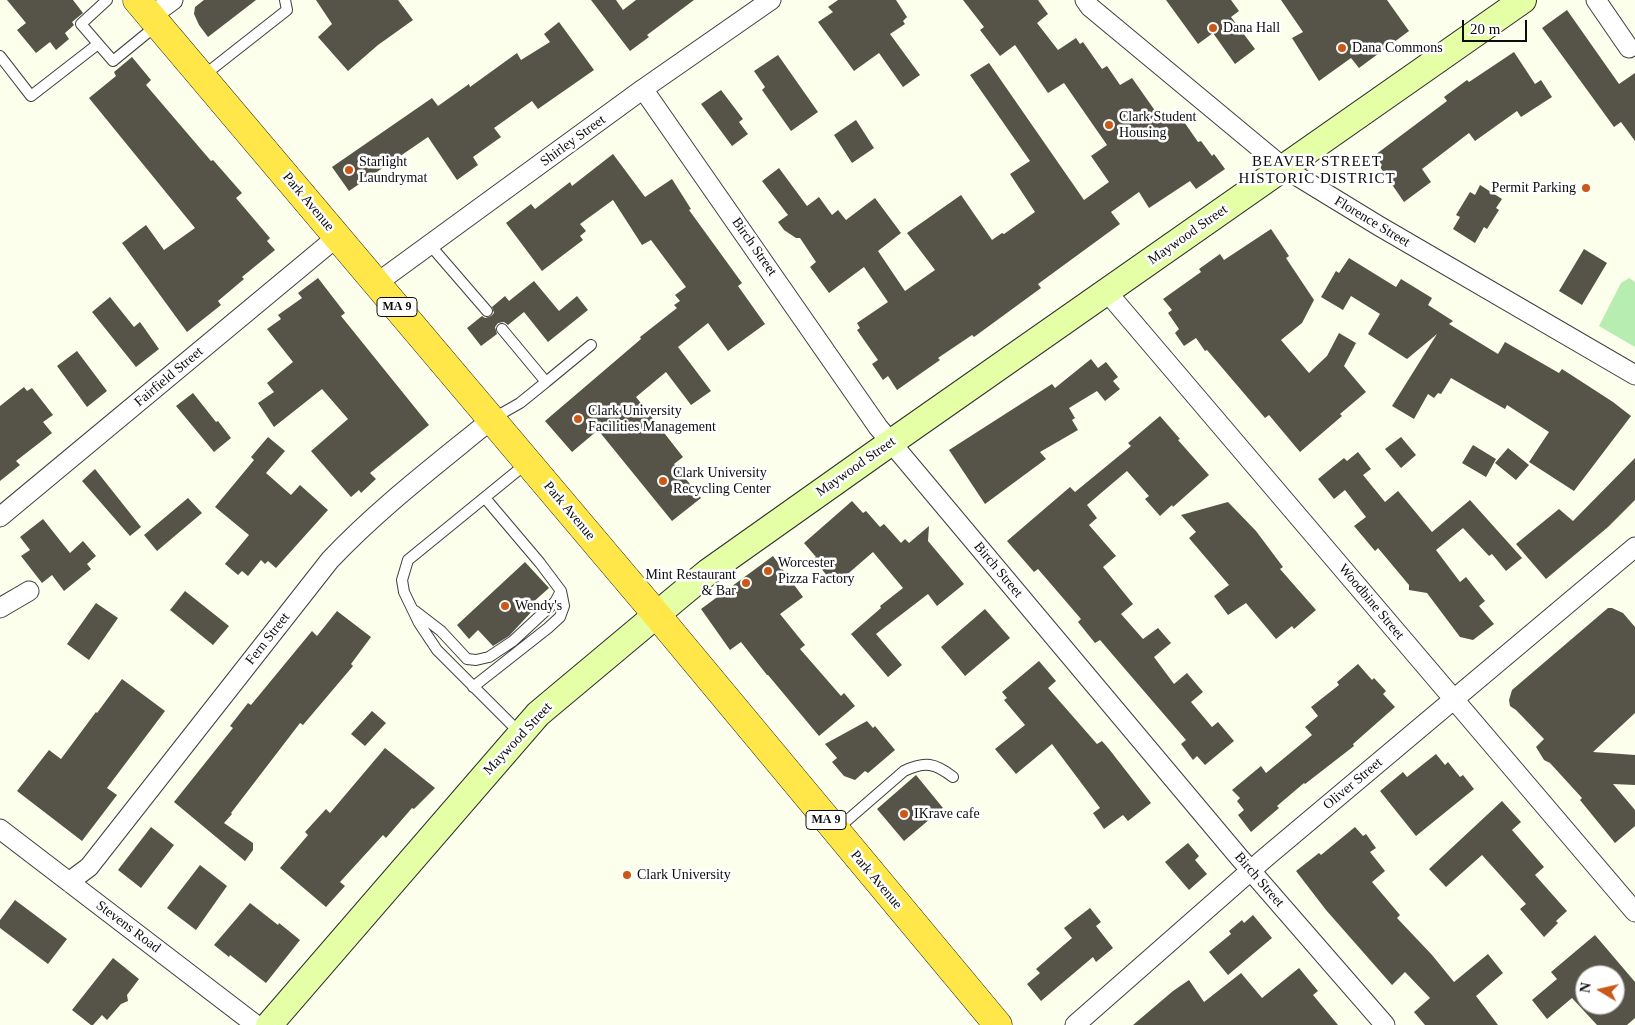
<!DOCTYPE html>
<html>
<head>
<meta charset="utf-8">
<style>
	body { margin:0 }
	#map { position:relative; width:1635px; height:1025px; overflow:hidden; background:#fbffec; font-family:Georgia,serif }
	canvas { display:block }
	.north { position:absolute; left:1575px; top:965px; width:50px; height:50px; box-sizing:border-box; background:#fff; border:1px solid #9e9e9e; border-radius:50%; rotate:279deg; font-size:14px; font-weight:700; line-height:20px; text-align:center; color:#0c0c0c }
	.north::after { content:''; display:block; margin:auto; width:18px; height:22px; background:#ca5817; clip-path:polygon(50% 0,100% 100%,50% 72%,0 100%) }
	.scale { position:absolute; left:1462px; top:20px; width:65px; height:22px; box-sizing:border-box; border:2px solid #0c0c0c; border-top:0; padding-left:6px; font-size:15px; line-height:18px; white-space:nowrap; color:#0c0c0c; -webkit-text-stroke:4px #fff; paint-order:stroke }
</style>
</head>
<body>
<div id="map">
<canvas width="1635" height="1025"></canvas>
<div class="north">N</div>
<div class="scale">20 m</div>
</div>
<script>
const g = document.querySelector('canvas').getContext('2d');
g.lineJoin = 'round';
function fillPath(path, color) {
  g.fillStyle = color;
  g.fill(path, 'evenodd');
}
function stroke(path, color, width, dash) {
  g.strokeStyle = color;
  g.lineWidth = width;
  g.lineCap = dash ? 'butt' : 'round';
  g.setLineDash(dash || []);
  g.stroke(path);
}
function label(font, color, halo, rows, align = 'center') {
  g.font = font + ' Georgia,serif';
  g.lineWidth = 5;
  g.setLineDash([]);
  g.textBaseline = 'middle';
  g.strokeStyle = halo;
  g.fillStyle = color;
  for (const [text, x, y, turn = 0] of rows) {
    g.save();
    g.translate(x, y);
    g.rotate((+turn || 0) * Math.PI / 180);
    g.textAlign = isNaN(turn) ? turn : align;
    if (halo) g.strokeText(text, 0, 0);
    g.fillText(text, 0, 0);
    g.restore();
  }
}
const green = new Path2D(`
	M1629,278L1635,282V347L1599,326L1621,283Z`);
const building = new Path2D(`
	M7,0H73L83,13L72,22L74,25L65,33L69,39L56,50L50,42L36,53L17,30L26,23Z
	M204,0H256L208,37L199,25L194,14L195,7Z
	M316,0H398L413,20L378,45L348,71L318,37L332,24Z
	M591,0H616L623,10L636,0H694L647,35L649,37L630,51Z
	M838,0H896L907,17L903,21L905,24L890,34L920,75L903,87L879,53L854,71L818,22L833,12L828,7Z
	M963,0H1038L1048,14L1037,23L1058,50L1076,38L1080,44L1083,42L1102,69L1107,66L1120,85L1132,78L1163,122L1170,118L1173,121L1180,116L1198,142L1201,141L1212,156L1214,154L1225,169L1196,189L1190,181L1149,208L1139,192L1111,212L1120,224L1038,284L1041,288L974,337L972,335L938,358L940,360L897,390L888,376L883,380L872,364L878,360L857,330L860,328L857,323L888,302L864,267L829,293L810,267L816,262L800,238H796L784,230L778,222L788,215L762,181L779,168L807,206L819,197L832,215L838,210L846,220L875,198L901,233L878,251L905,291L935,270L907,233L961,195L992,240L1002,233L1004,234L1035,212L1010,174L1030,161L970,75L989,63L1084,200L1109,182L1091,156L1107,145L1064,83L1048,93L1015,45L1000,56L980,30L984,27Z
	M1166,0H1231L1239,11L1231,17L1255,49L1235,64L1213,33L1198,44Z
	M1281,0H1387L1409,31L1359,68L1351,58L1319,81L1292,38L1303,32Z
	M1567,10L1619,84L1635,73V141L1621,122L1614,127L1542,28Z
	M559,22L594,70L538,109L532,101L494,128L501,137L473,157L478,165L457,180L428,137L349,191L332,167L432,98L438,106L469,84L470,87L517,53L521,60L550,42L544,34Z
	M1514,52L1535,84L1541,80L1552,97L1521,117L1517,111L1475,141L1469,133L1422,169L1431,182L1404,202L1380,167L1382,165L1375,155L1447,101L1444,97L1467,80L1469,82Z
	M778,55L818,112L791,131L762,90L765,87L754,71Z
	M132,57L151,80L146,85L211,161L213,160L242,193L236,198L270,238L267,241L275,250L242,277L244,279L218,301L221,305L187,332L122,243L146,225L164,250L195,228L89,98L116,76L114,72Z
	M721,90L743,119L739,122L748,134L732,146L701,104Z
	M856,120L874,148L852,163L834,135Z
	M613,154L645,197L672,179L691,209L689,210L742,283L738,286L765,324L728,351L708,323L678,347L711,391L691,405L666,372L636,397L683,457L674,464L701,498L672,521L598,430L572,452L545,421L641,339L640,337L677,308L674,305L680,301L675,295L686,287L651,240L642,245L613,200L580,224L586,231L580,236L583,240L542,271L506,223L531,204L535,209L570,182L572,186Z
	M1480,185L1502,199L1496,208L1499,210L1487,229L1484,227L1475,243L1453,229L1460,217L1456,215L1470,192L1475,195Z
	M1271,229L1289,256L1286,258L1314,300L1302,323L1281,340L1309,373L1327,356L1339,333L1356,343L1344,366L1366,392L1340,414L1342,416L1300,452L1269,415L1265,418L1207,350L1205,351L1196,338L1184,346L1175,333L1179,329L1168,313L1172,310L1163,299L1201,272L1199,269L1220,254L1224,260Z
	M1584,249L1607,263L1582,305L1559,291Z
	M1349,258L1396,287L1401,279L1432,298L1428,305L1453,321L1449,324L1498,354L1505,342L1559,373L1562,369L1613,402L1631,416L1574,491L1529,462L1549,432L1507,405L1505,409L1451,378L1441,394L1438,393L1434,398L1428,394L1414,419L1392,406L1437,334L1407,359L1368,334L1380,314L1351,296L1343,310L1321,297L1336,271L1339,273Z
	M318,278L345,313L341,316L429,425L370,473L376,479L361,493L359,490L351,497L311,451L348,419L322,389L274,427L258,403L274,392L267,383L293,362L267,329L281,319L278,315L302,298L298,293Z
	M534,281L559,311L577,296L588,310L548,342L524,312L508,325L504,322L498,323L495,327L497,334L481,346L467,328L482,316L485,318L491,316L494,313L492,307L505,296L509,301Z
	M110,297L134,327L140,322L159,349L136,367L92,312Z
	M77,351L107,391L87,407L57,366Z
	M1091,359L1098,368L1106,362L1118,377L1113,381L1120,389L1105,401L1097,391L1069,408L1075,418L1072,420L1078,430L1040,452L1046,459L985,504L949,450L1052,384L1055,388Z
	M24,387L27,391L32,388L53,415L43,422L52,433L16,461L20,465L0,481V406Z
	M193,393L216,422L218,421L231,438L214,452L176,406Z
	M1160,416L1180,439L1178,440L1209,475L1173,507L1172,505L1160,516L1145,499L1149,496L1127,471L1087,505L1097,518L1089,525L1116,556L1103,567L1133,604L1121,614L1143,639L1158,628L1171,643L1154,657L1174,684L1187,673L1203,692L1191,702L1212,727L1218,722L1234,741L1205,765L1197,756L1193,760L1181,744L1186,740L1100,640L1095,643L1078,622L1081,619L1038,569L1034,572L1007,541L1070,487L1075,492L1131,446L1128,443Z
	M268,437L285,451L266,473L291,495L300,485L328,510L276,568L268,561L265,564L261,560L248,576L242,571L238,575L225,564L249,535L215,507L254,460L251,457Z
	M1401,437L1416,455L1401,468L1385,449Z
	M1473,445L1496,459L1486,477L1462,463Z
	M1508,448L1529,465L1516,480L1495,463Z
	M1358,452L1371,469L1363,475L1385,502L1398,491L1432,532L1470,500L1522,558L1506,571L1492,554L1489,556L1463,528L1436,550L1460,582L1466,577L1485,601L1479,606L1494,624L1473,640L1460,637L1427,593L1409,590V585L1378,548L1375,551L1354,526L1366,517L1345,490L1334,499L1318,479L1344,458L1347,461Z
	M1635,458V500L1608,527L1546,579L1516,544L1559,509L1573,521Z
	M95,469L141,527L130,536L82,481Z
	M188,498L202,513L157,551L144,535Z
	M852,501L863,513L866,511L880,527L884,524L901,543L905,539L909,543L929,526L928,541L964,584L937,606L928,594L876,634L902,665L888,677L851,634L881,608L880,606L903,588L873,552L835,585L813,559L816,557L804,543Z
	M1228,502L1256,531L1283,567L1280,569L1316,610L1294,629L1292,626L1276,639L1246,603L1228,615L1214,596L1229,585L1189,538L1196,532L1181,515Z
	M43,519L70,553L83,541L96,556L87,564L91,569L64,591L52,575L42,583L21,556L30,550L20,537Z
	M773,556L803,597L780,614L805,645L800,649L841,696L844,693L855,706L819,736L768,675H767L741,642L730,650L701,609Z
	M525,562L549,588L531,604L535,608L509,636L493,646L478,630L469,639L457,625Z
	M185,591L229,626L213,645L170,610Z
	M96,603L118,618L89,660L67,644Z
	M1608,608H1612L1623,613L1635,627V713L1593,752L1635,755V785L1613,784L1635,810V826L1615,843L1580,800L1582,798L1550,763L1544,760L1536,747L1544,739L1516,710L1510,706L1509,700L1512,690Z
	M985,609L1010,638L965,676L941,647Z
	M337,611L371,637L351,664L353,666L303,725L300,723L231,813L232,814L224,823L253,843V850L245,861L174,802L233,728L230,726L248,703L251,705L312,631L317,636Z
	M1039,661L1056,681L1048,688L1097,744L1102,741L1109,749L1151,803L1128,821L1123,815L1104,829L1093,813L1100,808L1052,744L1016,774L995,749L1025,725L1004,700L1007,698L1002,692Z
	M1358,664L1372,680L1374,678L1386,691L1383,694L1395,707L1353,744L1354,746L1305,784L1304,783L1277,806L1279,808L1251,832L1238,815L1244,810L1237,801L1240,798L1232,790L1261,766L1266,773L1312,735L1305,727L1318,716L1311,707L1339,685L1337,682Z
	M122,679L165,711L107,788L117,795L82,841L17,791L49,750L61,759L96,712L97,713Z
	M372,711L386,723L365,746L351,734Z
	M867,721L873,728L875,726L895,750L868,773L865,771L855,780L844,776L832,762L837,758L825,744Z
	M385,748L435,788L414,809L412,808L386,838L383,835L340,882L345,886L326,907L280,868L308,835L305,832L326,809L330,813Z
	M1436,754L1445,765L1448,762L1460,777L1463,775L1474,789L1416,836L1380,791L1403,772L1407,777Z
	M916,775L943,808L904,841L877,809Z
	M1502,801L1521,822L1512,830L1544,867L1535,875L1567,911L1556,921L1558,923L1544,937L1520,909L1526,904L1482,855L1446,887L1429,869Z
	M151,827L174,845L141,888L118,870Z
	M1355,827L1363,836L1366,834L1376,848L1370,852L1385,871L1372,882L1400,915L1397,918L1432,955L1454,982L1488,954L1503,973L1476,996L1498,1025H1425L1414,1012L1430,998L1405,972L1392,985L1326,910L1296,871L1319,853L1321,855Z
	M1188,843L1199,856L1195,860L1207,874L1189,890L1165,862Z
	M200,865L227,886L196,930L167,908Z
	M15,900L67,939L48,964L0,928V920Z
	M250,903L278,925L279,923L300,940L266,983L230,955L229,957L214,945Z
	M1090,908L1101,922L1096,926L1113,948L1096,962L1093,957L1041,1001L1027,984L1040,973L1036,969L1072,938L1064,928Z
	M1253,915L1272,938L1228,975L1209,952L1231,934L1229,931L1242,920L1244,923Z
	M1595,935L1635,982V1018L1627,1025H1597L1572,998L1547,1019L1532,1000L1557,979L1551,972ZM1585,975H1615V1005H1585Z
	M113,958L139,979L127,995L128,1001L121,1004L107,1020L102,1015L93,1025H91L72,1010Z
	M1299,968L1318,991L1313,995L1338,1025H1133L1173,991L1189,980L1204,1002L1241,973L1262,998Z`);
const lane = new Path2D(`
	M107,0L81,24L113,61L157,25
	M0,56L31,96L98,44
	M203,76L287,10L285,0
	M430,245L487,311
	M546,382L591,345
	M492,419L520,403L546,382L502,329
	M415,611L441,631L467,659L476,660L489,657L513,641L555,602L561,591
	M473,687L548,628L560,617L564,606L561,591L540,563L485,498
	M520,733L437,650L419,623L404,592L402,580L408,560L527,463
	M836,830L904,771C925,761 935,763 953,777`);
const street = new Path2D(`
	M1085,0L1090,7L1284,168L1379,226L1635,375
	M1596,0L1629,48
	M151,16L173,0
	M643,89L878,427L1238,856L1385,1025
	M377,283L643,89L771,0
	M1107,292L1635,912
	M0,517L337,237
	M0,608L29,591
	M0,829L256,1025
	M69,882L89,867L330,560C379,508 436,465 492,419
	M1075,1025L1265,858L1635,547`);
const secondary = new Path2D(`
	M269,1025L538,714L679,596L708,572L876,453L1523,0`);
const highway = new Path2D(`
	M137,0L656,614L998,1025`);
const markers = [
	[1213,28,5,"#ca5817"],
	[1342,48,5,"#ca5817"],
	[1109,125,5,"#ca5817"],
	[349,170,5,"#ca5817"],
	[1586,188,5,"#ca5817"],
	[578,419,5,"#ca5817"],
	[663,481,5,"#ca5817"],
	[768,571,5,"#ca5817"],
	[746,583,5,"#ca5817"],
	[505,606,5,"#ca5817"],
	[904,814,5,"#ca5817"],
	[627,875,5,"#ca5817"]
];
const shields = [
	[397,307,40],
	[826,820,40]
];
const shieldNames = [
	["MA 9",397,307],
	["MA 9",826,820]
];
const poiNames = [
	["Dana Hall",1223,28],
	["Dana Commons",1352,48],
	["Clark Student",1119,117],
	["Housing",1119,133],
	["Starlight",359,162],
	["Laundrymat",359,178],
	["Permit Parking",1576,188,"right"],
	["Clark University",588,411],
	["Facilities Management",588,427],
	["Clark University",673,473],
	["Recycling Center",673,489],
	["Worcester",778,563],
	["Pizza Factory",778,579],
	["Mint Restaurant",736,575,"right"],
	["& Bar",736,591,"right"],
	["Wendy's",515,606],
	["IKrave cafe",914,814],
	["Clark University",637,875]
];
const streetNames = [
	["Shirley Street",573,141,-36],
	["Park Avenue",308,202,50],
	["Florence Street",1372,222,31],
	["Maywood Street",1188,235,-35],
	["Birch Street",754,247,55],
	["Fairfield Street",169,377,-40],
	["Maywood Street",856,467,-35],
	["Park Avenue",569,511,50],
	["Birch Street",998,570,50],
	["Woodbine Street",1371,602,50],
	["Fern Street",268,639,-52],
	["Maywood Street",518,739,-47],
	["Oliver Street",1353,784,-40],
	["Park Avenue",876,880,50],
	["Birch Street",1259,880,49],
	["Stevens Road",128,927,37]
];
const neighbourhoodNames = [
	["BEAVER STREET",1317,162],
	["HISTORIC DISTRICT",1317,179]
];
fillPath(green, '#b8edb1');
fillPath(building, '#565348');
stroke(lane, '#3f3f3f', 12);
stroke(street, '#3f3f3f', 21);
stroke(secondary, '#2e2e2e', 28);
stroke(highway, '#1d1d1d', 29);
stroke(lane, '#fff', 10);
stroke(street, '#fff', 19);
stroke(secondary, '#e5ffa7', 26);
stroke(highway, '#ffe74a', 28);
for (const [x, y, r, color] of markers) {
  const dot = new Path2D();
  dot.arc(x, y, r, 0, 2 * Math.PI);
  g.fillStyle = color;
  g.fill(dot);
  stroke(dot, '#fff', 2);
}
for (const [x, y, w] of shields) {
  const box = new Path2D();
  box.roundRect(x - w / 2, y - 9.5, w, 19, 4);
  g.fillStyle = '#fff';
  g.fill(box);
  stroke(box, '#0c0c0c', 1);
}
label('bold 12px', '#0c0c0c', null, shieldNames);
label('14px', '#0c0c0c', '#fff', poiNames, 'left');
label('14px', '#0c0c0c', '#fff', streetNames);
g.letterSpacing = '1px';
label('15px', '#0c0c0c', '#fff', neighbourhoodNames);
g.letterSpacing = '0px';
</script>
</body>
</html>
